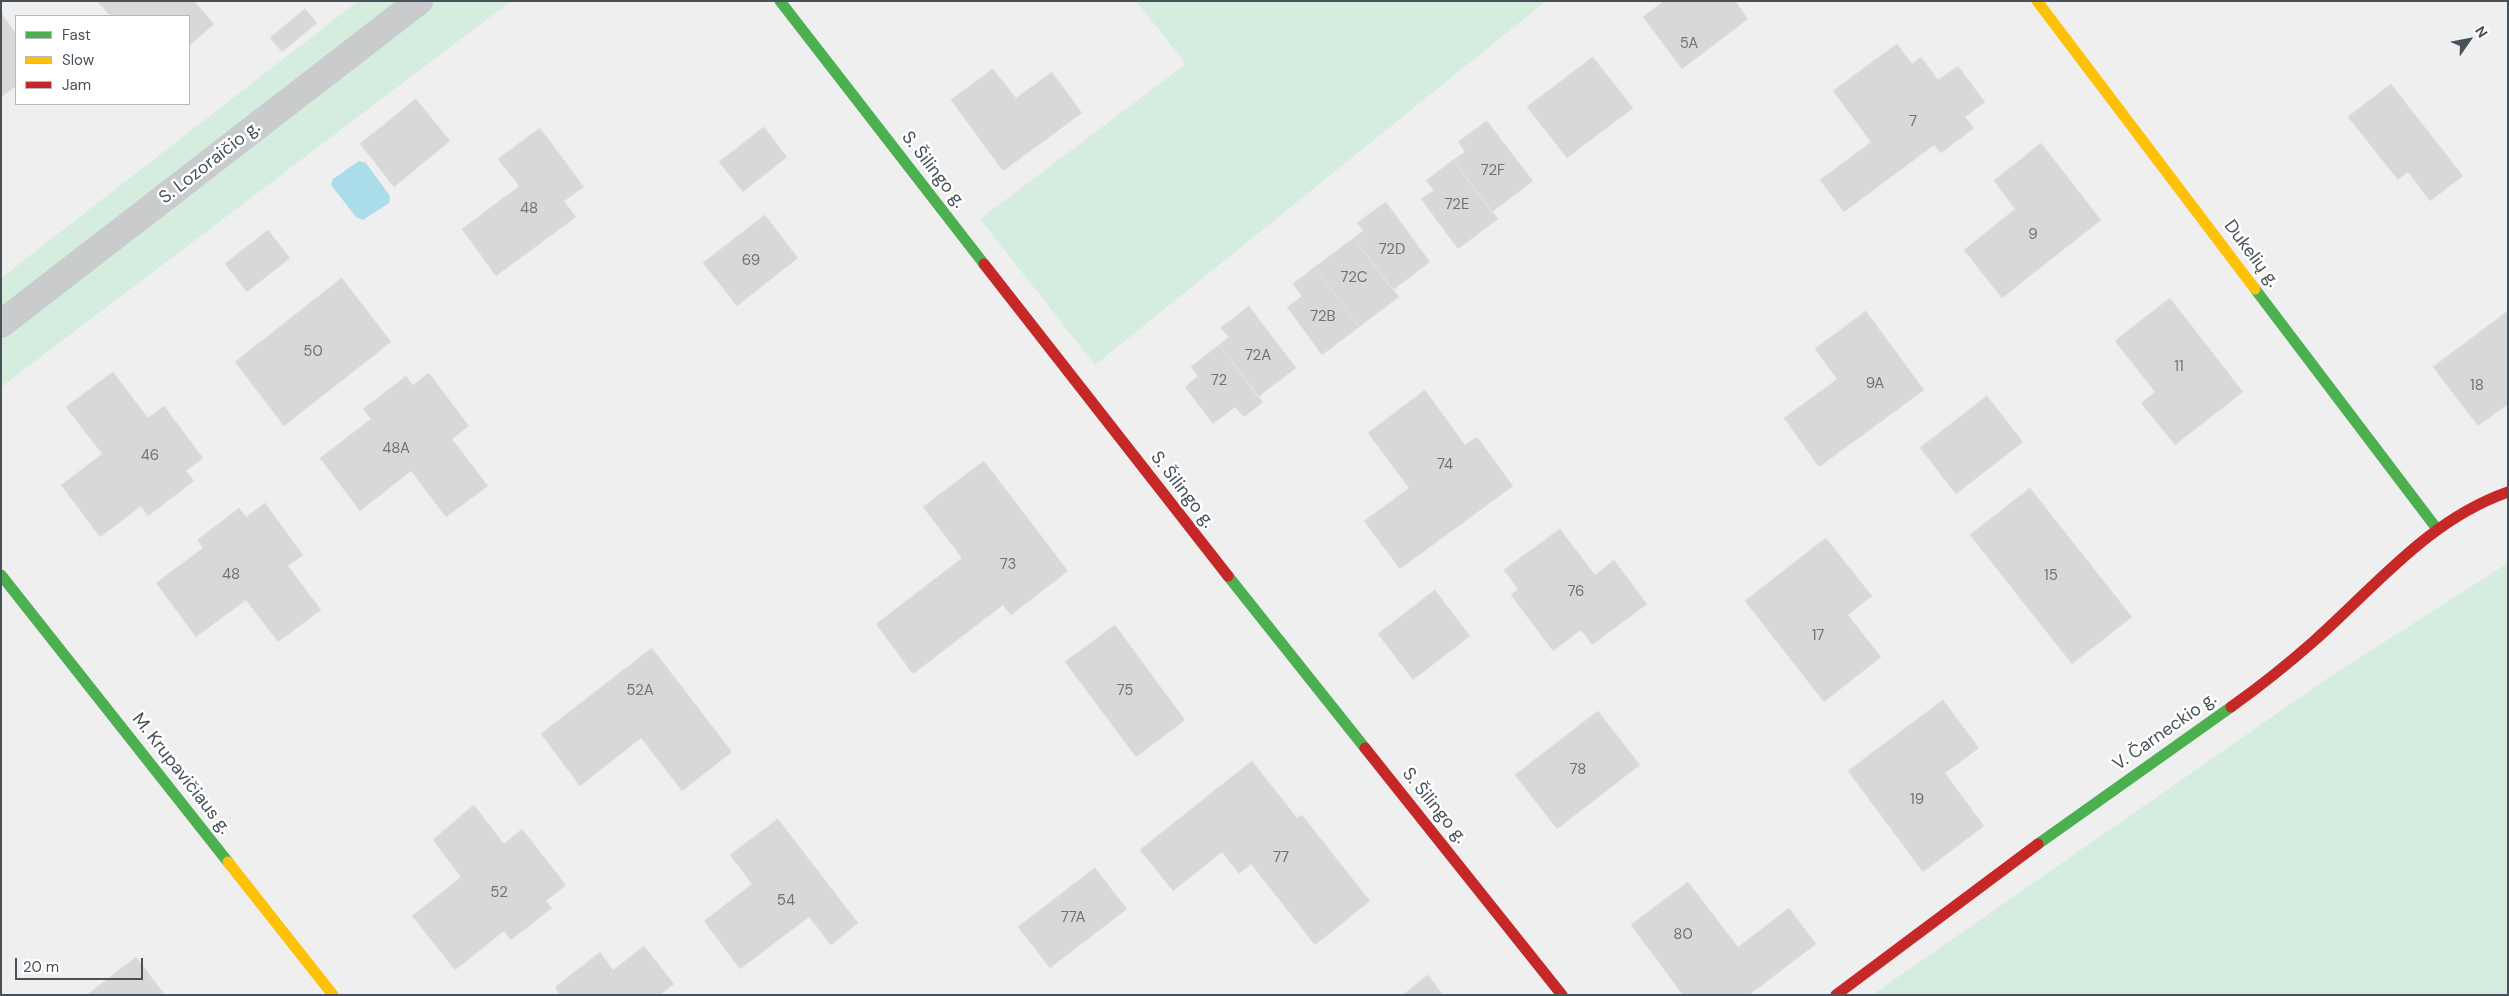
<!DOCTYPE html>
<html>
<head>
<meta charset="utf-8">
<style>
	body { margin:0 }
	#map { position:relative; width:2509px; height:996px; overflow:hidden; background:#efefef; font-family:"DM Sans",sans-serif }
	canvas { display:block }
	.frame { position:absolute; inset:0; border:2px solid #47515a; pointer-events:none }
	.legend { position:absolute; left:15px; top:15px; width:175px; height:90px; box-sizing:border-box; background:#fff; border:1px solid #b5b9bd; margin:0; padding:6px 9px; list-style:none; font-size:15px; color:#47515a }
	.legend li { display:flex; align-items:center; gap:10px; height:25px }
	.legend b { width:25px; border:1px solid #b5b9bd }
	.north { position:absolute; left:2444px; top:15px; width:50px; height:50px; -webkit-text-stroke:4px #fff; paint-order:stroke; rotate:57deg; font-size:14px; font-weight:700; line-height:20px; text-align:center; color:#47515a }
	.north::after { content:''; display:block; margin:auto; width:18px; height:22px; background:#47515a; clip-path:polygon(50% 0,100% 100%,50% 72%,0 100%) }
	.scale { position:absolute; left:15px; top:958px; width:128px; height:22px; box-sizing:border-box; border:2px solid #47515a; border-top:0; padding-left:6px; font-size:15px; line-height:18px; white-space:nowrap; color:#47515a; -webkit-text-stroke:4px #fff; paint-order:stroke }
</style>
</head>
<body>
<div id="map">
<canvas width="2509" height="996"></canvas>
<div class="frame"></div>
<ul class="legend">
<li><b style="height:6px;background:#4caf50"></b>Fast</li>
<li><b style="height:6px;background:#ffc107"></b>Slow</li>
<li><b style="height:6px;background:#c62828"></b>Jam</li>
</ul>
<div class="north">N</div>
<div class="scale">20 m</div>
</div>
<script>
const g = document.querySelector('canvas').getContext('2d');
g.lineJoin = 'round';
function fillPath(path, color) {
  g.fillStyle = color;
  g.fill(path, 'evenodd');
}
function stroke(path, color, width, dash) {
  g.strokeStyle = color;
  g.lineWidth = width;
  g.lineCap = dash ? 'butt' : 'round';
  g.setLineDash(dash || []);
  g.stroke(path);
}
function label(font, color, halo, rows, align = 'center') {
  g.font = font + ' "DM Sans",sans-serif';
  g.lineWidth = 5;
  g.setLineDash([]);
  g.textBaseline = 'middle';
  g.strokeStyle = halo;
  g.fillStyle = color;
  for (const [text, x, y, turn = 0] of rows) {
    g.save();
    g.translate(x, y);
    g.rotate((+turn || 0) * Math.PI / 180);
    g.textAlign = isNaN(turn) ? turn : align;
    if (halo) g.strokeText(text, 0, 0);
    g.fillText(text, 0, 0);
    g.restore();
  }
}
const green = new Path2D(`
	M358,1H511L1,387V278Z
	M1136,1H1546L1095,365L980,219L1186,64Z
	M2508,563V995H1872L2328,678Z`);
const water = new Path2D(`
	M359,161L366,163L390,196L389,203L363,220L356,217L331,185L333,179Z`);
const building = new Path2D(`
	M97,1H194L214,24L189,46V16H111Z
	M1664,1H1735L1748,19L1682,69L1643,17Z
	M305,9L317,23L282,52L270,38Z
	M1,12L16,34V86L1,97Z
	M1897,44L1912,64L1921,57L1938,80L1958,66L1985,102L1965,117L1974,128L1941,153L1934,145L1844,212L1820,180L1871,142L1833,91Z
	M1593,57L1633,108L1567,158L1527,107Z
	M993,69L1016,98L1052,72L1082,113L1003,171L951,100Z
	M2391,84L2463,176L2430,201L2408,172L2398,180L2348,117Z
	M416,99L450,141L394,187L360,144Z
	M1487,121L1533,181L1492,212L1453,160L1465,152L1458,142Z
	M764,127L787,157L743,192L719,162Z
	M540,128L584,187L564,201L576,217L496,276L462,229L519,186L498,159Z
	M2041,143L2101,220L2002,298L1964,250L2015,209L1994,181Z
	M1453,160L1498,219L1458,249L1421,199L1434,190L1426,181Z
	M1386,202L1430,262L1393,290L1354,238L1363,231L1357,223Z
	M765,215L798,258L737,306L703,263Z
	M268,230L290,258L247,292L225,264Z
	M1354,238L1399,297L1359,327L1315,267Z
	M1315,267L1359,327L1322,355L1287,307L1302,296L1293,284Z
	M342,278L391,342L284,426L235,362Z
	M2170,298L2243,392L2175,445L2141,403L2155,392L2115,341Z
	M1249,306L1296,368L1258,397L1219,345L1229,337L1221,328Z
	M1866,311L1924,390L1819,467L1784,418L1837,379L1815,349Z
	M2508,311V404L2478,426L2433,367Z
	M1219,345L1263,402L1244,417L1235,407L1213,424L1185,387L1198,376L1191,367Z
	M113,372L148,418L164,406L203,458L186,471L194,481L148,516L141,506L100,537L61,485L102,454L66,407Z
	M429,373L469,426L452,439L488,486L446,517L411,471L360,511L320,458L371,419L363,409L406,376L413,385Z
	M1425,390L1465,445L1477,437L1513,486L1400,569L1364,521L1409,488L1368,433Z
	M1987,396L2023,442L1956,494L1920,448Z
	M984,461L1068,571L1011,615L1003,605L913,674L876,624L962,558L923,507Z
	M2030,488L2132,617L2072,664L1970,535Z
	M265,503L303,555L288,566L321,610L278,642L246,600L196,637L156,583L203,548L197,540L239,508L246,517Z
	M1560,529L1595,575L1614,560L1647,604L1592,645L1581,630L1553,651L1511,595L1518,589L1504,570Z
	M1826,538L1872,596L1848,615L1881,657L1824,702L1745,601Z
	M1435,590L1470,636L1413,680L1378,634Z
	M1115,625L1185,720L1136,757L1065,662Z
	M652,648L732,752L682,791L641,738L580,786L541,734Z
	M1943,700L1979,748L1945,773L1984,826L1923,872L1848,771Z
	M1598,711L1640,765L1557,829L1515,775Z
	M1252,761L1297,818L1302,815L1370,901L1315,945L1251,864L1239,874L1222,852L1173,891L1140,850Z
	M474,805L504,844L522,829L566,885L546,901L552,908L511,940L504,931L455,970L412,916L461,877L433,840Z
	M778,819L858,923L831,945L809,917L740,969L704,921L752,884L730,855Z
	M1095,868L1127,909L1050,968L1018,927Z
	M1688,882L1738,947L1789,908L1816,944L1749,995H1683L1631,925Z
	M644,946L674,984L660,995H560L555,987L600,952L613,970Z
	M136,957L165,995H87Z
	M1428,975L1443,995H1403Z`);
const street = new Path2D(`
	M1,324L419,1`);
const fast = new Path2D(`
	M780,1L984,264
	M2255,289L2437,529
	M1,575L228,862
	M1228,576L1365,748
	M2038,844L2231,707`);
const slow = new Path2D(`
	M2037,1L2255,289
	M228,862L333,995`);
const jam = new Path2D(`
	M984,264L1228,576
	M2231,707C2259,687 2288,664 2314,641C2375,587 2428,520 2508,492
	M1365,748L1562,995
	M1836,995L2038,844`);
const numberNames = [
	["5A",1689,44],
	["7",1913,122],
	["72F",1493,171],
	["72E",1457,205],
	["48",529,209],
	["9",2033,235],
	["72D",1392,250],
	["69",751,261],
	["72C",1354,278],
	["72B",1323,317],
	["50",313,352],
	["72A",1258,356],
	["11",2179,367],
	["72",1219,381],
	["9A",1875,384],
	["18",2477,386],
	["48A",396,449],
	["46",150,456],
	["74",1445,465],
	["73",1008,565],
	["48",231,575],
	["15",2051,576],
	["76",1576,592],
	["17",1818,636],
	["52A",640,691],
	["75",1125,691],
	["78",1578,770],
	["19",1917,800],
	["77",1281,858],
	["52",499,893],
	["54",786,901],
	["77A",1073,918],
	["80",1683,935]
];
const streetNames = [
	["S. Lozoraičio g.",210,163,-38],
	["S. Šilingo g.",933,170,52],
	["Dukelių g.",2251,254,53],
	["S. Šilingo g.",1182,490,52],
	["V. Čarneckio g.",2165,732,-35],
	["M. Krupavičiaus g.",181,774,52],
	["S. Šilingo g.",1434,806,51]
];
fillPath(green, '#d4edde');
fillPath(water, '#aadce9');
fillPath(building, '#d8d8d9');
stroke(building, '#e0e1e2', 1);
stroke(street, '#c9cbcd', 28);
stroke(fast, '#4caf50', 11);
stroke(slow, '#ffc107', 11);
stroke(jam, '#c62828', 11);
label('15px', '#6c747a', null, numberNames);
label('18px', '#47515a', '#fff', streetNames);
</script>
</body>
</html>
